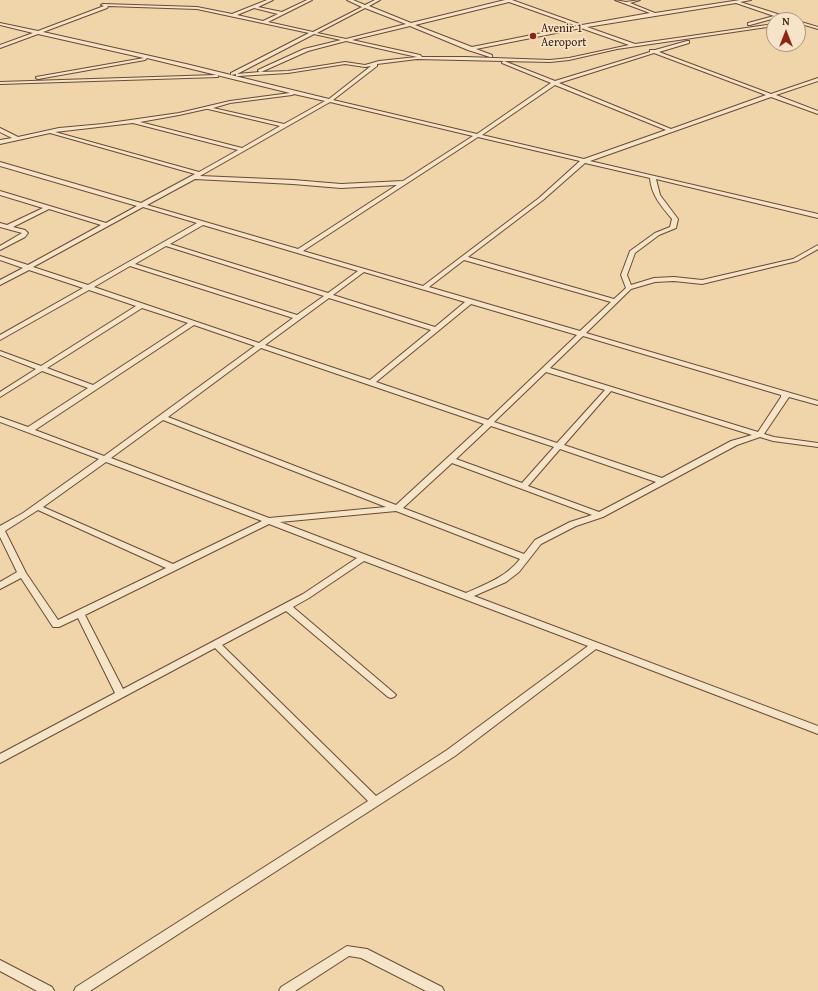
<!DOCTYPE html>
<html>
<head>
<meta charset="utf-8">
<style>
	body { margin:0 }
	#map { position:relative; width:818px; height:991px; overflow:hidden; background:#efd5a9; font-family:"Gentium Book Plus",serif }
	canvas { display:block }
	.north { position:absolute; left:766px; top:12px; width:40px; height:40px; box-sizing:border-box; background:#f5e4c7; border:1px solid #ab947d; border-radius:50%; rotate:0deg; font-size:11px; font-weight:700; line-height:16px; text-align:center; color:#3d1c0f }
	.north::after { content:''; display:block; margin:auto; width:14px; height:18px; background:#8f2418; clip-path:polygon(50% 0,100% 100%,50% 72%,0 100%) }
</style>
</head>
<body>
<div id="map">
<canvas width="818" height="991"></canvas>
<div class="north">N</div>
</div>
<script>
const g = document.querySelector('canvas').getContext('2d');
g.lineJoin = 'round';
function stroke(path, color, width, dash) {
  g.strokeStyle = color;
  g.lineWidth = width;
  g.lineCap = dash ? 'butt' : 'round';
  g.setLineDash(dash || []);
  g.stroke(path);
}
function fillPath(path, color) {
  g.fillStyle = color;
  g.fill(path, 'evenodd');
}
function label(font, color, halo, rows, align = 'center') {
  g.font = font + ' "Gentium Book Plus",serif';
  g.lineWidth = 3;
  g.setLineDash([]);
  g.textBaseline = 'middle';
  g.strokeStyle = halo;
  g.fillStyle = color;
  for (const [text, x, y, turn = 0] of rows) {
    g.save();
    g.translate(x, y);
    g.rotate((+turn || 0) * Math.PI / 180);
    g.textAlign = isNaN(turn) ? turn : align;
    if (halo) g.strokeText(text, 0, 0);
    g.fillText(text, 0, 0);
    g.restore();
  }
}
const street = new Path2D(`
	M267,0H273L258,7L282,12L307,0H312L268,22L313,32L362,7L347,0H353L365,5L375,0H380L369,6L411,23L505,0H512L582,25L650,13L615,0L626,2L640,0L630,3L655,13L740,0H751L740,2L793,19L794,20H788L779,17L750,25H748V23L774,16L736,3L587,27L635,44L774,24V26L617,49L569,60L550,62L504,61L555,81L650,52V50H655L687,41H689V43L659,52L771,94L818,78V81L776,95L818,111V114L771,97L590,161L818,214V218L656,179L660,195L678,219L676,228L659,235L635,253L627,275L631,285L654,278L674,277L702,280L793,259L818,245V249L797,261L702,284L674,281L655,282L631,289L586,333L818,401V405L789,397L764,434L774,437L818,443V447L773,441L760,437L737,445L603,517L576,526L541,544L519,572L506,582L474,596L818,726V734L596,649L455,756L90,991H74L76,987L368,801L215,648L0,763V754L115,693L78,618L59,627H53L21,578L0,589V582L17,572L0,537V526L23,513L99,459L0,422V417L28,427L88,388L42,371L0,397V392L36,369L0,355V351L41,366L136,306L89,290L0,340V335L83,288L29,270L0,285V280L23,268L0,260V256L28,265L101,225L49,209L13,227L25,230L28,233L25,237L0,250V246L22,233L0,227V223L7,225L43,208L0,195V191L106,223L137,206L0,166V162L141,203L195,174L50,133L0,144V140L12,138L0,132V128L18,137L59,128L103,124L179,113L230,101L290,93L147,58L145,60L38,79L36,78V77L144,58L38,34L0,48V45L33,33L0,25V23L38,31L104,6L101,5L103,4L197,7L232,14ZM509,2L577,26L472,47L415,25ZM108,6L197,9L309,33L231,73V75L236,74V76H238L288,73L345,64L365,67L371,66L329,99L186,64L43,32L107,8ZM254,8L278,14L263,21L237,15ZM365,8L406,24L346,39L317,33ZM410,26L468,50L490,57H492V55L476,49L581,28L629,45L569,58L550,60L466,57H422L420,55L352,40ZM314,34L341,40L304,49L258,70V71L260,72L237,74ZM346,41L417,57L379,61L365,65L345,62L288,71L261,72L308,51ZM654,53L766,95L671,129L559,83ZM417,59L504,61L502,62V63L551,83L477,134L333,100L377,66V64ZM555,85L666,130L584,159L482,135ZM294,94L325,101L284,124L213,108L230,103L292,95ZM330,102L473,136L403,181L341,184L293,180L200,176ZM206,109H208L280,126L242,148L140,122L179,115ZM133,123L238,150L199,172L55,132ZM478,137L580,161L539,198L423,286L303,251ZM585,163L650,178C651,195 662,207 672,219L670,227L655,233L630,251L621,275L626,288L614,299L468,257L543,200ZM195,179L293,184L341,188L397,185L298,249L147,205ZM143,207L197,223L88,285L33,267ZM203,225L358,271L328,293L170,244ZM166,246L324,296L297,315L135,264ZM464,260L611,302L580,331L429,287ZM130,266L293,318L259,343L94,287ZM364,272L465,302L435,327L333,295ZM329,298L431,330L370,380L265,345ZM471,304L577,335L488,420L376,382ZM142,308L188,323L93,385L47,368ZM194,325L255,346L104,456L35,430ZM583,336L781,395V397L758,432L550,368ZM261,348L484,424L396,505L168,417ZM546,372L605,390L557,443L494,422ZM611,391L752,435L731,441L662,478L564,445ZM163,420L386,507L269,518L111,458ZM491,426L554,447L522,483L456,459ZM560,449L656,482L599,512L528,486ZM106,462L262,521L173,564L43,507ZM452,463L592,515L570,522L535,540L524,554L403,508ZM38,510L166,568L58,620L26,573L5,531ZM396,511L520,559C506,577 486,584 466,593L280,522ZM269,524L357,558L303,594L123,689L85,615ZM364,561L588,646L447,750L376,796L222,645L286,611L388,697L391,698L394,697L396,695L394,693L293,607L309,598Z
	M798,21L818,27V29L798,23Z
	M216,75H218V77L0,84V82Z
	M347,946L367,949L442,987L444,991H426L361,958L349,956L295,991H279L281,987Z
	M0,960L52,987L54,991H37L0,971Z`);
const markers = [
	[533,36,4,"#8f2418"]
];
const farPoinames = [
	["Avenir 1",541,29],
	["Aeroport",541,43]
];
stroke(street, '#6a4a36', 2);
fillPath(street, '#f5e4c7');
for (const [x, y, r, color] of markers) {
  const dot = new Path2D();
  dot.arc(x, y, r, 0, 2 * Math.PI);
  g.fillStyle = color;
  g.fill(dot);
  stroke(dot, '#f5e4c7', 1.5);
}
label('12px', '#3d1c0f', '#f5e4c7', farPoinames, 'left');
</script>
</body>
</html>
